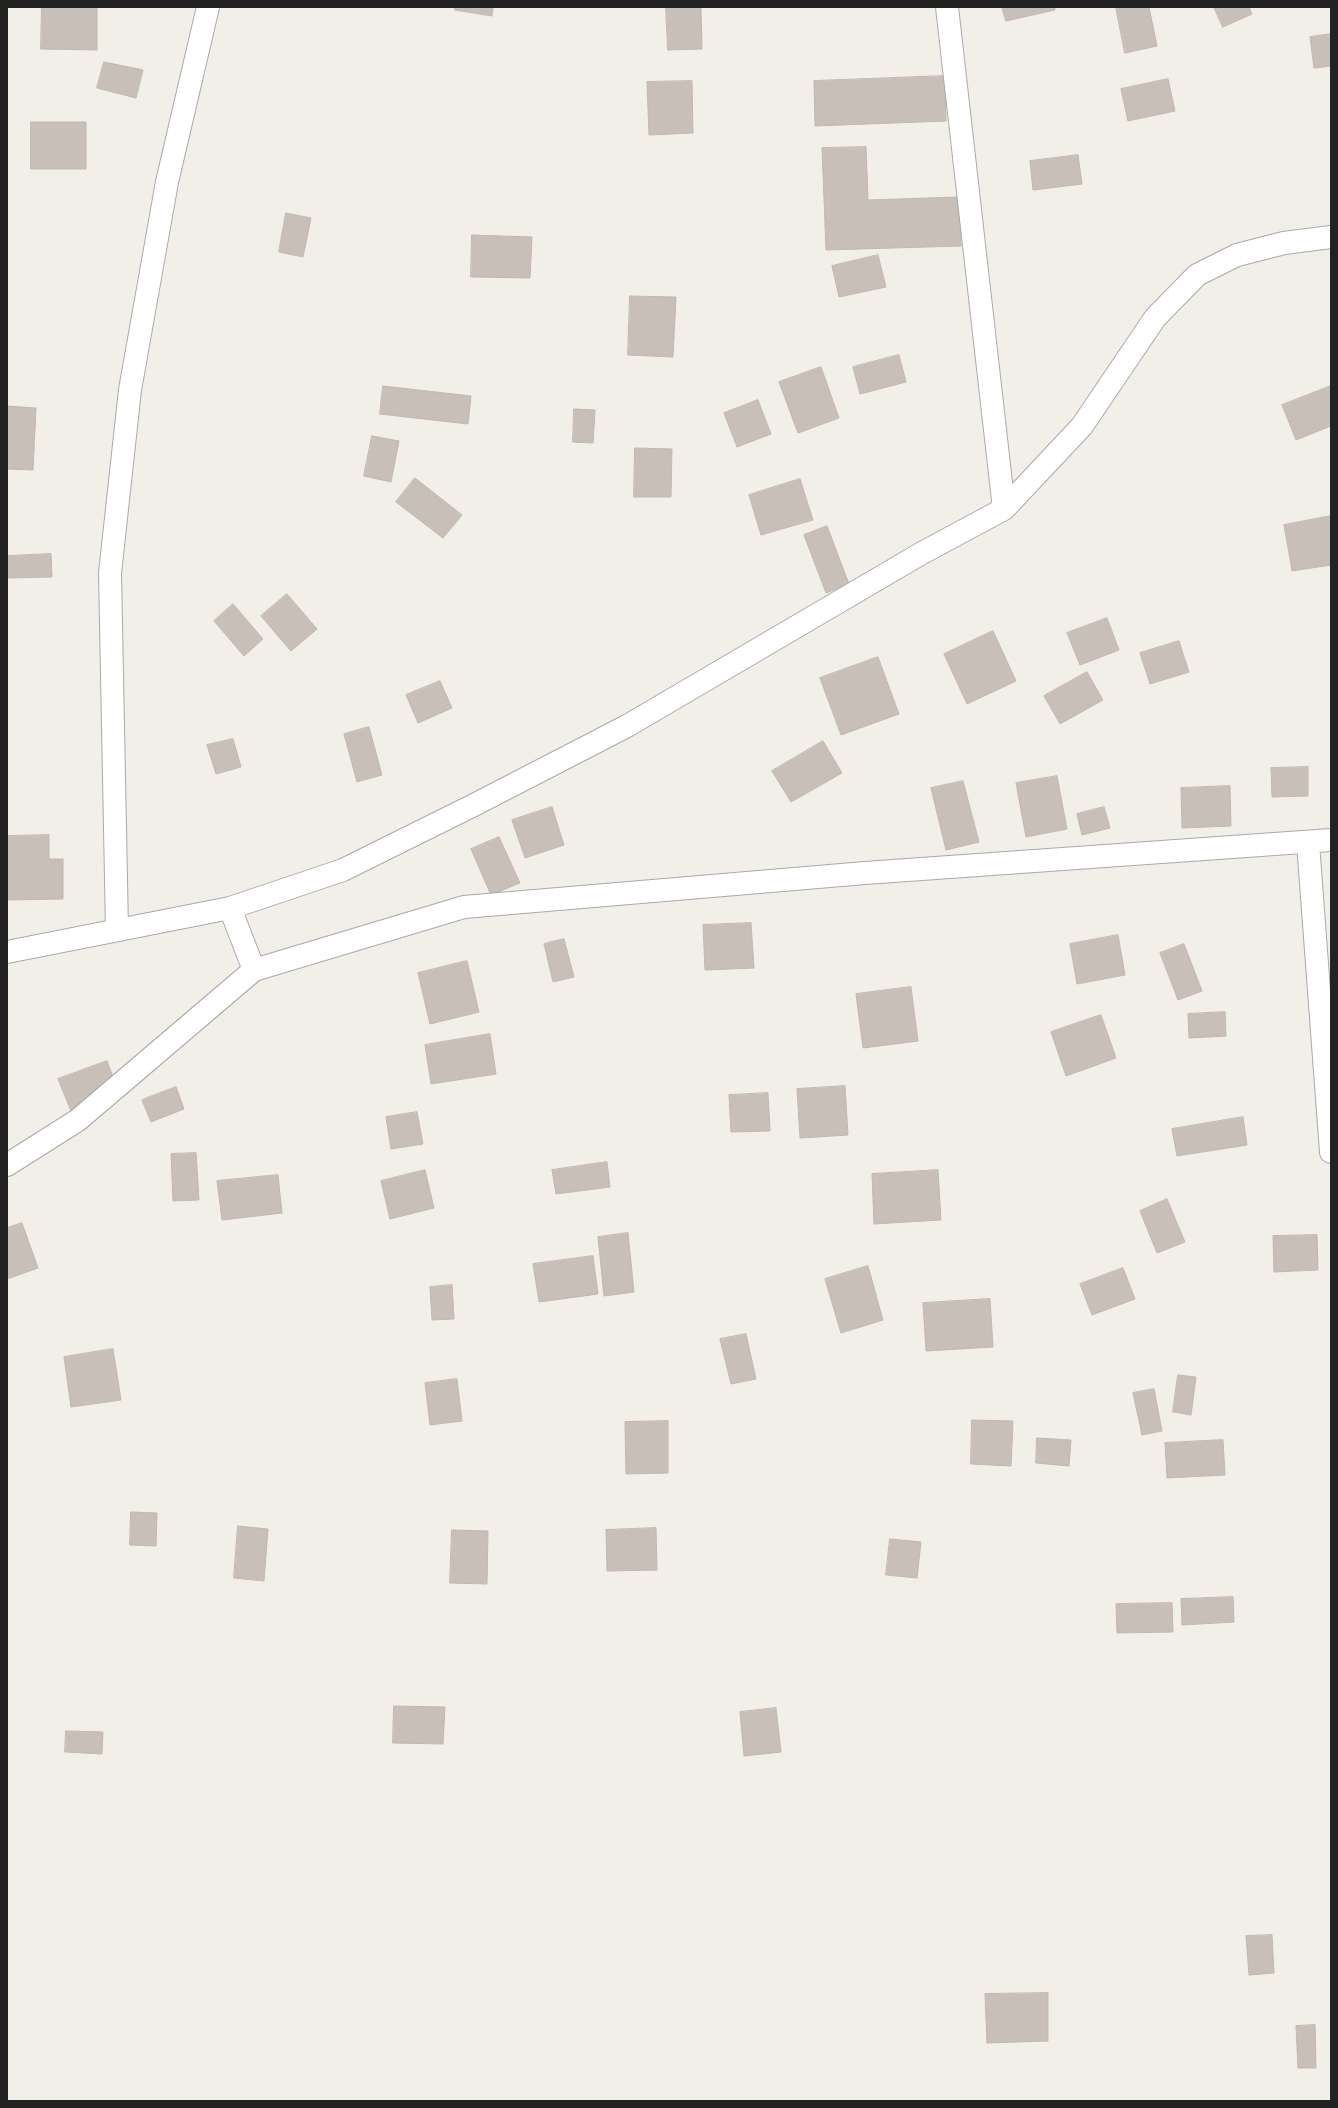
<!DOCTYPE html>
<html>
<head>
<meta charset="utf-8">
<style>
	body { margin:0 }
	#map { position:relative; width:1338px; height:2108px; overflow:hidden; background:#f2efe9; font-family:Manrope,sans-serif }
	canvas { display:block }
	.frame { position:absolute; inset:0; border:8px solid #222; pointer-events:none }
</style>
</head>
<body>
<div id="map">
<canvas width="1338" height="2108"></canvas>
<div class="frame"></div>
</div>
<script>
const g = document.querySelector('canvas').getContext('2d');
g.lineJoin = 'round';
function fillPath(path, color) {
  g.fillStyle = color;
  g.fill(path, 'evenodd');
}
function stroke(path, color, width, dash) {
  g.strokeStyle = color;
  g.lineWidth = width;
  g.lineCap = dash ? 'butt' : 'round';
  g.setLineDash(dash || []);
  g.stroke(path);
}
const building = new Path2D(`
	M42,7H97V50L41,49Z
	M455,7H493L492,16L455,10Z
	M666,7H701L702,49L668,50Z
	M1002,7H1055V10L1006,21Z
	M1116,7H1149L1157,46L1125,53Z
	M1214,7H1249L1252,14L1223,27Z
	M1331,34V66L1314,68L1310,37Z
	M104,62L143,70L136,98L97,88Z
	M945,76L946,121L815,126L814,81Z
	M1168,79L1175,111L1128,121L1121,89Z
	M692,81L693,133L649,135L647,82Z
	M31,122H86V169H31Z
	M866,147L868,200L959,197L961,246L826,250L822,148Z
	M1078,155L1082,184L1033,190L1030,161Z
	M286,213L311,218L303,257L279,252Z
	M472,235L532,237L530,278L471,277Z
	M878,255L886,287L839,297L832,266Z
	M630,296L676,297L673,357L628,355Z
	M899,355L906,382L860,394L853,367Z
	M821,367L839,418L798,433L779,382Z
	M383,386L471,396L468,424L380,414Z
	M1331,386V426L1296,440L1282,405Z
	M758,400L771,434L737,447L724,413Z
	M7,406L36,408L33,470L7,469Z
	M574,409L595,410L593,443L573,442Z
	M372,436L399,441L391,482L364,476Z
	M635,448L672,449L671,497H634Z
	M415,478L462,515L443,538L396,502Z
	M800,479L813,520L761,535L749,495Z
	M1331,516V565L1292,571L1284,525Z
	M827,526L849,584L826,593L804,535Z
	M51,554L52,577L7,578V556Z
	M287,594L317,629L291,651L261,616Z
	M233,604L263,639L244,656L214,621Z
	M1107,618L1119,650L1080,665L1067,633Z
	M993,631L1016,681L967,704L944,654Z
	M1179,641L1189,672L1150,684L1140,653Z
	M878,657L899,714L841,735L820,678Z
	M1087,672L1103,700L1060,724L1044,696Z
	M440,681L452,708L418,723L406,695Z
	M369,727L382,775L357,782L344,734Z
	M233,739L241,767L216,774L207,745Z
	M823,741L842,773L791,802L772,771Z
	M1308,767V796L1272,797L1271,768Z
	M1057,776L1067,829L1026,837L1016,783Z
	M963,781L979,842L946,850L931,788Z
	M1230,786L1231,826L1182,828L1181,788Z
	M552,807L564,845L525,858L512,820Z
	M1104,807L1110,828L1082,835L1077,814Z
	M49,835V859H63V899L7,900V836Z
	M499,837L520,883L491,895L471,849Z
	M751,923L754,968L705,970L703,925Z
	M1118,935L1125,975L1077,984L1070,944Z
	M564,939L574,977L553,982L544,944Z
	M1184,944L1202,991L1178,1000L1160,953Z
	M467,961L479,1012L430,1024L418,973Z
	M911,987L918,1041L863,1048L856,994Z
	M1225,1012L1226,1036L1189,1038L1188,1014Z
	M1101,1015L1116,1058L1066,1076L1051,1032Z
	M490,1034L496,1074L431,1084L425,1045Z
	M107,1061L119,1093L71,1111L58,1079Z
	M845,1086L848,1135L800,1138L797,1089Z
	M176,1087L184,1109L151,1122L142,1100Z
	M768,1093L770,1131L731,1132L729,1095Z
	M417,1112L423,1144L391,1149L386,1117Z
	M1243,1117L1247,1145L1177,1156L1172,1129Z
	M196,1153L199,1200L173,1201L171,1154Z
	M607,1162L610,1187L556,1194L552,1170Z
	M425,1170L434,1208L390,1219L381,1181Z
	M938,1170L941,1220L874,1224L872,1174Z
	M278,1175L282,1213L222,1220L217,1181Z
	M1167,1199L1185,1242L1157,1253L1140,1211Z
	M22,1223L38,1268L7,1279V1228Z
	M628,1233L634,1292L604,1296L598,1237Z
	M1317,1235L1318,1270L1274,1272L1273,1236Z
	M593,1256L598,1294L539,1302L533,1264Z
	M868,1266L883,1320L841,1333L825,1279Z
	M1123,1268L1135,1299L1092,1315L1080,1284Z
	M452,1285L454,1319L432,1320L430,1287Z
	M990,1299L993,1347L926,1351L923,1303Z
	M746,1334L756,1379L731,1384L720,1339Z
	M113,1349L121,1400L71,1407L64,1357Z
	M1178,1375L1196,1377L1191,1415L1173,1412Z
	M457,1379L462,1421L430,1425L425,1383Z
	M1154,1389L1162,1431L1142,1435L1133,1393Z
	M972,1420L1013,1421L1011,1466L971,1464Z
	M668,1421V1473L626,1474L625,1422Z
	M1037,1438L1071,1440L1069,1466L1036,1463Z
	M1223,1440L1225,1475L1167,1478L1165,1443Z
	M131,1512L157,1513L156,1546L130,1545Z
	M238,1526L268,1529L264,1581L234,1578Z
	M656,1528L657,1570L607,1571L606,1530Z
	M452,1530L488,1531L487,1584L450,1583Z
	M890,1539L921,1542L917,1578L886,1575Z
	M1233,1597L1234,1622L1182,1625L1181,1599Z
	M1172,1603L1173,1632L1117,1633L1116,1604Z
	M394,1706L445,1707L443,1744L393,1743Z
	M776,1708L781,1752L744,1756L740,1712Z
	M66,1731L103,1732L102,1754L65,1752Z
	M1272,1935L1274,1973L1249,1975L1246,1936Z
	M1048,1993V2041L987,2043L985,1994Z
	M1315,2025L1316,2068H1298L1296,2026Z`);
const street = new Path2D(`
	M947,7L1004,509
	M1308,843L1331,1152
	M230,908L254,970L464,907L865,873L1331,840
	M117,930L110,573L130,390L167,182L208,7
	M7,952L230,908L343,870L474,805L627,726L922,553L1004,509L1082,426L1155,318L1197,275L1237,255L1284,243L1331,237
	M7,1165L78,1120L254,970`);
fillPath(building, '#c7bfb8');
stroke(building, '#c4b6ab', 1);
stroke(street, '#a9a9a9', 24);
stroke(street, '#fff', 22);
</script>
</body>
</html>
